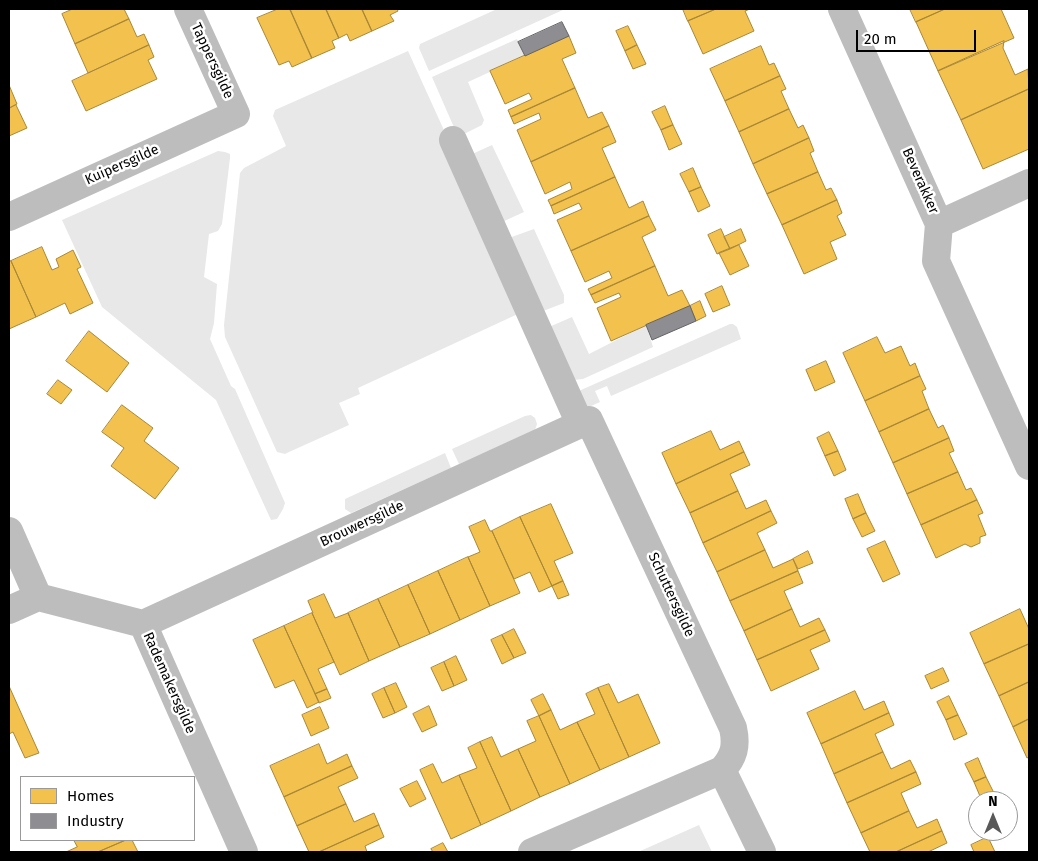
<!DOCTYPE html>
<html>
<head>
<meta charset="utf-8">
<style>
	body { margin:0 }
	#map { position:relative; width:1038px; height:861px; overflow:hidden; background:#fff; font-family:"Fira Sans",sans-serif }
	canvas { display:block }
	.frame { position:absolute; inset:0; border:10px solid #000; pointer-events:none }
	.legend { position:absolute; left:20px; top:776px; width:175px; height:65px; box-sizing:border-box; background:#fff; border:1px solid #999; margin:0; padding:6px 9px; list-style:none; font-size:15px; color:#000 }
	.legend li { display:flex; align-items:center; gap:10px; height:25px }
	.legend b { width:25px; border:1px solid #999 }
	.north { position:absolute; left:968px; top:791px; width:50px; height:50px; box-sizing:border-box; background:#fff; border:1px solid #999; border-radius:50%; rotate:0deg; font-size:14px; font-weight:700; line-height:20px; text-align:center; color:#000 }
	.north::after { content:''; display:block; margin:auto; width:18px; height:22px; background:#595959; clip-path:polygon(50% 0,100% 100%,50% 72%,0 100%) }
	.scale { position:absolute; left:856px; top:30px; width:120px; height:22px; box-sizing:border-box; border:2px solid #000; border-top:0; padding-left:6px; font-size:15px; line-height:18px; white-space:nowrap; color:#000; -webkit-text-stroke:4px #fff; paint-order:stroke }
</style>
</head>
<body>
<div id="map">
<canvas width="1038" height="861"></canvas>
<div class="frame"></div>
<ul class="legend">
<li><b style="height:14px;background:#f2c14e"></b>Homes</li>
<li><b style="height:14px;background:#8d8d92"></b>Industry</li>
</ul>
<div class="north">N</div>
<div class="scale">20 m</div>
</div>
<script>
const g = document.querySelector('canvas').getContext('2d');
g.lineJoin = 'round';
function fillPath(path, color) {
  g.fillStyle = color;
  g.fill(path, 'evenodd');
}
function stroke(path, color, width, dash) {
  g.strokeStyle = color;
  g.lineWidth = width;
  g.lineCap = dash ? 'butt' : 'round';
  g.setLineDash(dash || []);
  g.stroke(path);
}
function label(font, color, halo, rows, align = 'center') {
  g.font = font + ' "Fira Sans",sans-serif';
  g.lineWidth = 5;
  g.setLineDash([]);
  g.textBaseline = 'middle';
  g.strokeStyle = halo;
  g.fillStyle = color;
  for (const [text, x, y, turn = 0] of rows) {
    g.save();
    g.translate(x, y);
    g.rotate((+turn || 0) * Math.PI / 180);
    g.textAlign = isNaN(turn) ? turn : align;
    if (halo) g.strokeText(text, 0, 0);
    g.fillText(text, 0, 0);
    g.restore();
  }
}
const green = new Path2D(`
	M497,9H565L429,71L419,48L420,44Z
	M517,39L525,56L468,82L484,120L482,125L464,134L456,132L432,77Z
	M408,51L448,139L520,313L358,388L360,394L339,403L349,425L289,452L285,454L277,452L225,337L224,325L240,173L244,168L286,146L273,116L275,110Z
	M492,145L524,212L502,222L470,155Z
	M218,151L225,152L230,154V158L222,224L218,231L209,234L204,277L217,284L214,323L210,339L231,386L235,389L285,503L283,509L277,519L271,520L216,400L102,307L62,220Z
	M534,229L564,295V303L543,311L506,239Z
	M572,317L589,354L646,325L653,347L583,379L573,380L549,327Z
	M730,324H733L737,327L741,339L611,396L607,386L595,391L600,402L582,410L576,394L581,390Z
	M531,415L535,418L537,424L535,430L459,464L452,449L525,416Z
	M445,453L451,468L351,513L345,509V499Z
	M699,825L712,852H638Z`);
const homes = new Path2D(`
	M73,9H124L129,19L75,44L62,14Z
	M278,9H290L312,58L292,67L289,61L279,65L257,18Z
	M290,9H326L339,38L332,41L335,48L312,58Z
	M326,9H362L372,31L350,41L347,34L339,38Z
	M362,9H397L398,11L390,15L394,21L372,31Z
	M683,9H716L688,21Z
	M716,9H750L745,11L754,31L703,54L688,21Z
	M910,9H945L916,22Z
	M945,9H1001L1014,38L938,71L916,22Z
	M129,19L137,37L144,34L149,45L88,73L75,44Z
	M628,26L637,45L625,51L616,31Z
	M569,36L576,53L562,59L575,88L511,117L508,110L532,99L529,93L505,104L490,71Z
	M1004,41L1003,48L1015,75L1028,69L1029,89L961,120L938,71Z
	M149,45L154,57L148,60L157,79L86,111L72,81Z
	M637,45L646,64L633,69L625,51Z
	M761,46L769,65L774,63L780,76L725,101L710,69Z
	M780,76L786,89L781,91L789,109L739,132L725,101Z
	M9,85L17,104L9,108Z
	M575,88L588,118L602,112L609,126L531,162L517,130L541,119L539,113L514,124L511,117Z
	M1029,89V149L983,169L961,120Z
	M16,105L27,128L9,136V109Z
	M665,106L673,125L661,130L652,112Z
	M789,109L798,128L803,125L809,138L753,164L739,132Z
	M673,125L682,144L669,150L661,130Z
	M609,126L616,142L602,148L615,177L551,206L548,200L572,189L570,182L545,194L531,162Z
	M809,138L814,151L810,153L818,172L767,194L753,164Z
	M693,168L701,187L689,192L680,174Z
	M818,172L826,190L831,188L837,200L782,225L767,194Z
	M615,177L629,208L643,201L649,216L571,251L557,220L582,209L579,203L554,214L551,206Z
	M701,187L710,206L698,212L689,192Z
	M837,200L842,213L837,216L846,235L830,242L837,259L804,274L782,225Z
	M649,216L656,230L642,237L655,266L591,295L588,289L612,278L609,271L585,282L571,251Z
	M721,229L730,249L717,254L708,235Z
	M741,229L746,241L730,249L724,237Z
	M739,245L749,266L730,275L719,253Z
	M42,247L52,270L59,267L56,259L73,250L81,267L77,269L93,303L70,314L65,303L36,317L11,261Z
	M11,261L36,317L9,329V262Z
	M655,266L668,296L682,290L690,306L611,341L597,308L621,297L619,293L595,303L591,295Z
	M722,286L730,305L713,312L705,294Z
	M700,301L706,316L696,321L690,306Z
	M89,331L129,363L107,392L66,361Z
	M877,337L885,353L901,346L910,366L915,363L920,376L865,401L843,353Z
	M826,361L835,382L815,391L806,370Z
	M920,376L926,389L922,391L929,409L879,432L865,401Z
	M58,380L72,390L61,404L47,394Z
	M122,405L153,428L144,441L179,468L155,499L111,466L124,448L102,432Z
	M929,409L938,428L943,425L949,438L893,463L879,432Z
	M711,431L720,450L739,441L744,452L676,484L662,453Z
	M829,432L838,451L825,456L817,438Z
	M949,438L954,451L949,453L958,472L907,494L893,463Z
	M838,451L846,470L834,476L825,456Z
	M744,452L750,465L730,474L738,491L690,513L676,484Z
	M958,472L966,490L971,488L977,500L921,525L907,494Z
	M738,491L746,509L766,500L771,511L703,543L690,513Z
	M858,494L866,513L853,519L845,499Z
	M977,500L983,513L978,515L986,535L980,537V543L971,547L965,544L936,558L921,525Z
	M551,504L573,553L554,561L563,581L552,586L520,517Z
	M771,511L777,523L757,533L765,550L717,572L703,543Z
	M866,513L875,531L862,537L853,519Z
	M520,517L552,586L539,592L530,572L514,579L492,531Z
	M485,520L490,531H492L520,593L490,606L468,557L480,552L469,527Z
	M885,541L900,574L883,582L867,549Z
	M765,550L773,568L793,559L798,571L730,601L717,572Z
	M808,551L813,563L798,569L793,559Z
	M468,557L490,606L460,620L438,571Z
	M438,571L460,620L430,634L408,585Z
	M798,571L803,583L784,591L792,609L744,631L730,601Z
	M563,581L569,595L558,599L552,586Z
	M408,585L430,634L400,647L378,599Z
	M324,594L335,618L348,613L369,661L340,675L312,613H313L308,601Z
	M378,599L400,647L369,661L348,613Z
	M792,609L800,627L819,618L825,630L757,660L744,631Z
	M1020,609L1029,629V644L984,664L970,633Z
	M312,613L334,662L318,669L327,689L315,694L284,626Z
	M284,626L319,702L307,708L294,680L275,688L253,640Z
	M514,629L526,653L514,658L502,635Z
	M825,630L830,641L810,650L819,669L771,691L757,660Z
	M502,635L514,658L502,664L491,640Z
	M1029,644V682L999,696L984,664Z
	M456,656L467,680L454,686L444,662Z
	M444,662L454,686L442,691L431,668Z
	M943,668L949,681L931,689L925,676Z
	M1029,682V719L1013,727L999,696Z
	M396,683L407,707L395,713L384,688Z
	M609,684L618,703L638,694L660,743L629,757L598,688Z
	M9,686L39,753L25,758L13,732L9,734Z
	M384,688L395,713L383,718L372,694Z
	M598,688L629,757L600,770L577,722L595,714L586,694Z
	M327,689L331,698L319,703L315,694Z
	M855,691L864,710L884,701L889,713L821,744L807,713Z
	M543,694L551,710L539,716L531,700Z
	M949,696L958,715L946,720L937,702Z
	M429,706L437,725L422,732L413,714Z
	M320,707L329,728L311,736L302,715Z
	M551,710L560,730L577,722L600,770L570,784L539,716Z
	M889,713L894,725L875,734L883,752L834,774L821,744Z
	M958,715L967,734L954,740L946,720Z
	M539,716L570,784L540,797L518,749L536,741L527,721Z
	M1029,719V757L1027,758L1013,727Z
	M492,737L501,757L518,749L540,797L511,811L480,742Z
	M480,742L511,811L481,825L459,775L477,768L468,748Z
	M319,744L327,764L347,754L352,766L284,797L270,766Z
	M883,752L891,769L910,760L916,772L847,803L834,774Z
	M978,758L986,777L974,782L965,764Z
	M433,764L442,783L459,775L481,825L451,839L420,770Z
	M352,766L358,778L338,787L346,804L297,826L284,797Z
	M916,772L921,784L901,793L909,811L861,833L847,803Z
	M986,777L995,795L982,801L974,782Z
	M417,781L426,799L410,807L400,789Z
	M346,804L354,822L374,813L379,825L319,852H309L297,826Z
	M909,811L917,828L937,819L942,831L896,852H870L861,833Z
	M379,825L384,837L365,846L367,852H319Z
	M942,831L947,843L928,852H896Z
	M988,837L995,852H974L971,845Z
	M74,840H126L98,852H66L77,847Z
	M126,840H132L138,852H98Z
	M443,843L448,852H433L431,849Z`);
const industry = new Path2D(`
	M562,22L569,36L525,56L518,42Z
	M690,306L696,321L652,340L646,325Z`);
const minor = new Path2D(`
	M842,9L939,224L936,261L1029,466
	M453,140L580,424
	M9,217L236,114L188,9
	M939,224L1029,183
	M9,531L38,597
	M38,597L143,624
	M9,610L38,597
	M143,624L589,420L733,728C737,746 734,757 722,770L532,852
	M143,624L244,852
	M722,770L762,852`);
const streetNames = [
	["Tappersgilde",212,61,65],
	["Kuipersgilde",122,165,-24],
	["Beverakker",920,181,66],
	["Brouwersgilde",362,524,-25],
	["Schuttersgilde",671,595,65],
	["Rademakersgilde",169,683,66]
];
fillPath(green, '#e8e8e8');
fillPath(homes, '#f2c14e');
stroke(homes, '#a98737', 1);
fillPath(industry, '#8d8d92');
stroke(industry, '#636366', 1);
stroke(minor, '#bdbdbd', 28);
label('14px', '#000', '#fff', streetNames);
</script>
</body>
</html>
